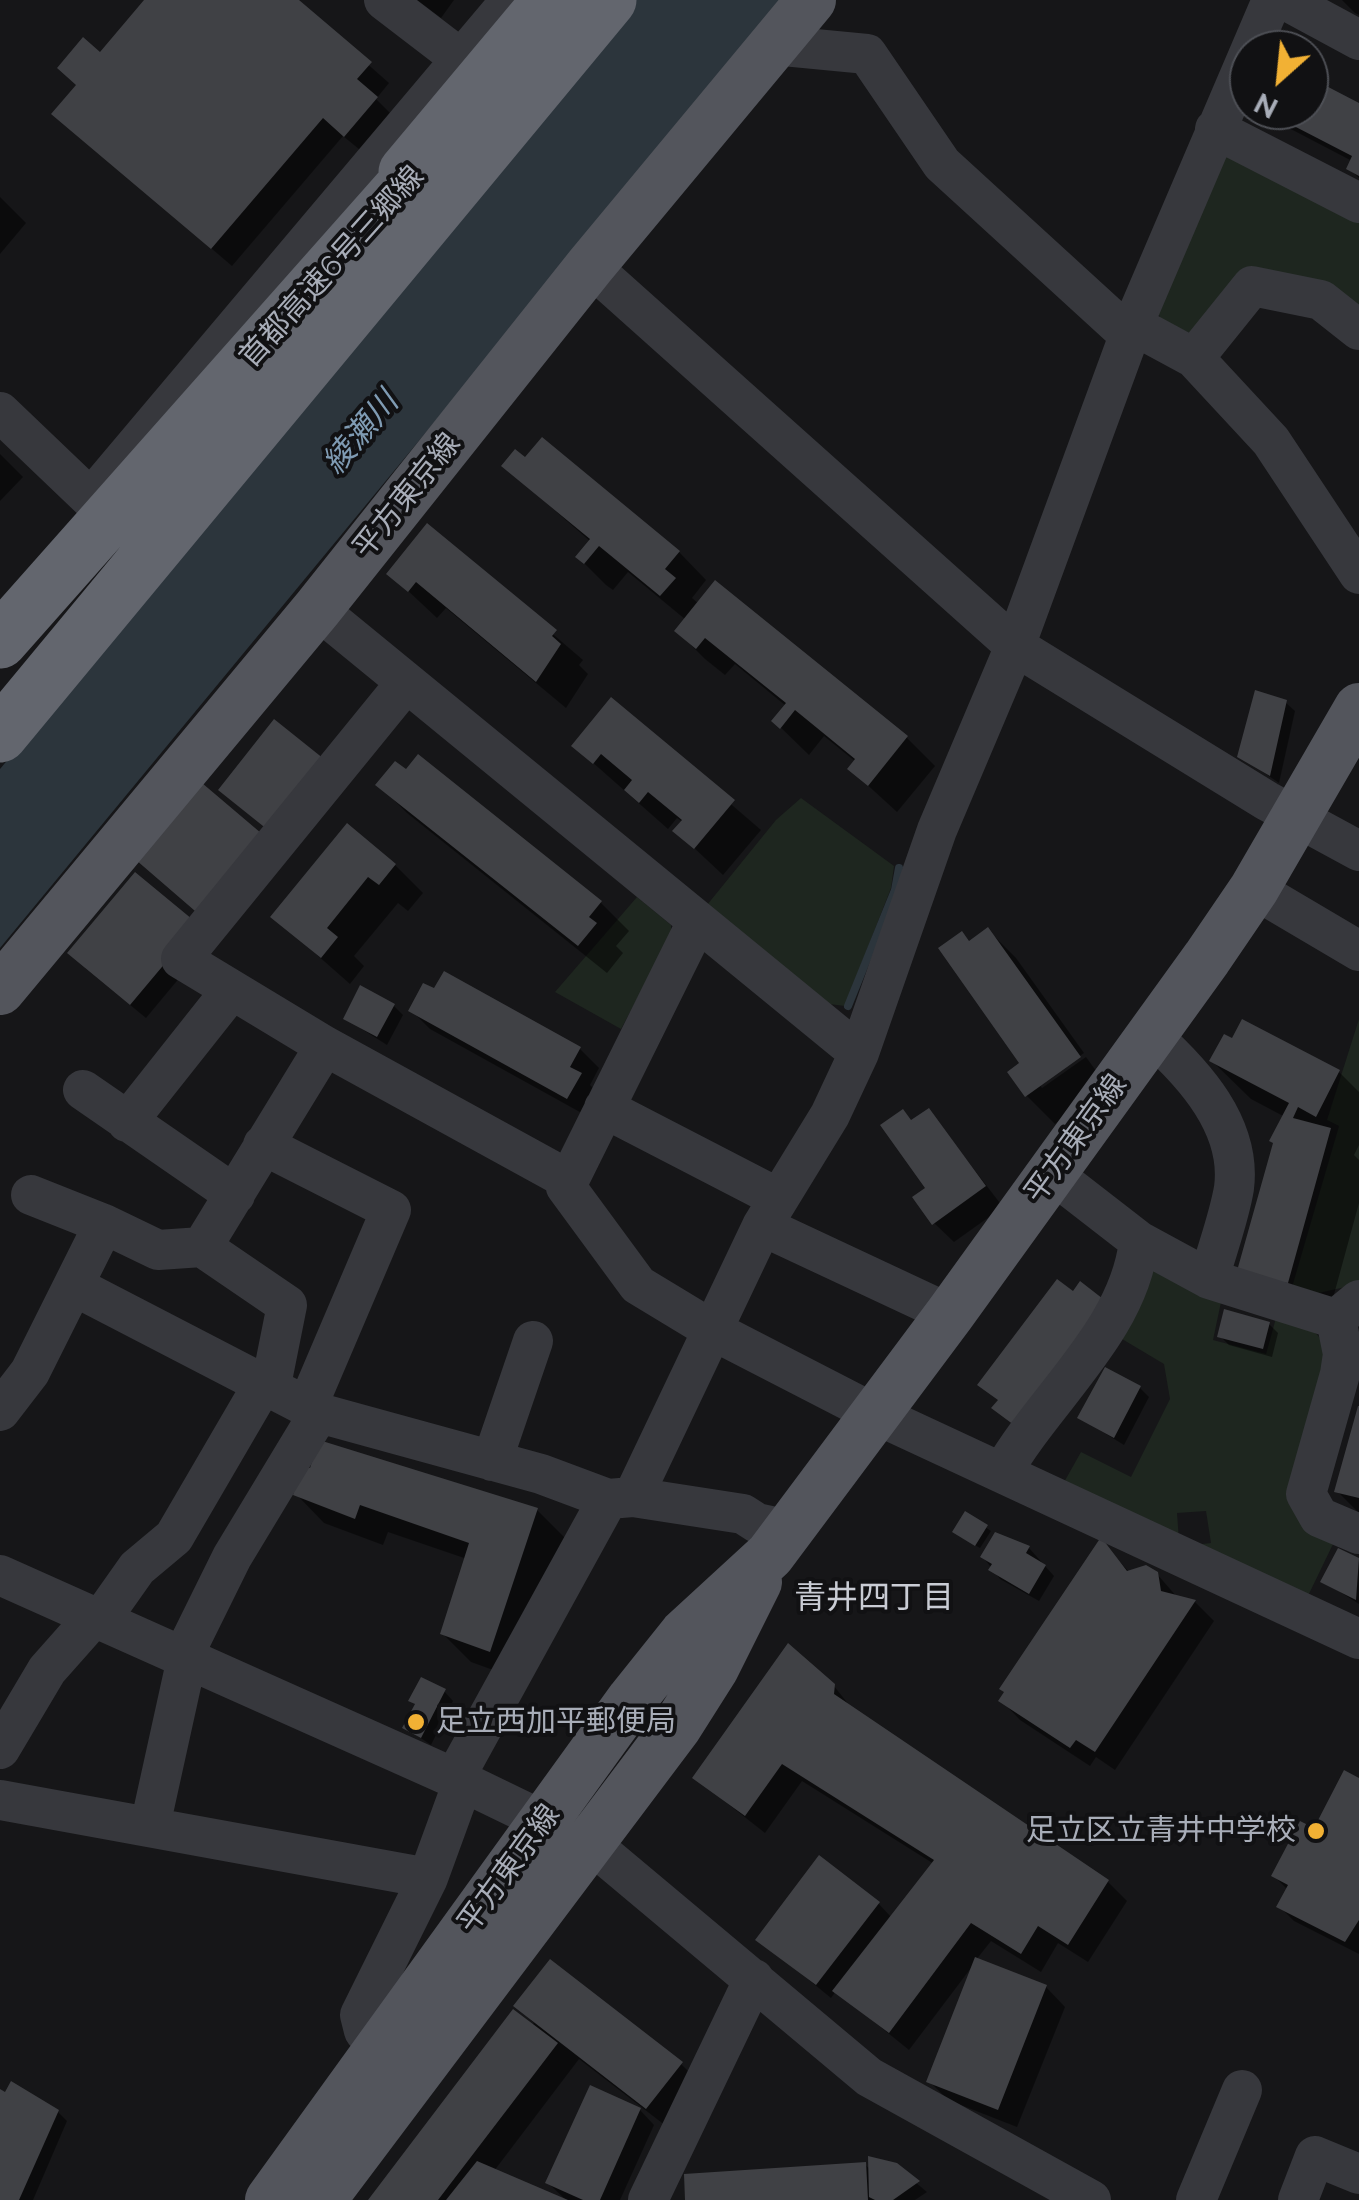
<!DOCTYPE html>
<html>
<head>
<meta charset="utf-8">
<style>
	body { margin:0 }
	#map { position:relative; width:1359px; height:2200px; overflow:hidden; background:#161618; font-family:Raleway,sans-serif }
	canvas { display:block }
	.north { position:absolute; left:1229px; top:30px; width:100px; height:100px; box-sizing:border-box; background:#111113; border:2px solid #4d4f55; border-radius:50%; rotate:207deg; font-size:28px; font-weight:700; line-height:40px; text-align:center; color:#a8adb8 }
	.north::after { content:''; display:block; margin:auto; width:35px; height:45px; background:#f2b134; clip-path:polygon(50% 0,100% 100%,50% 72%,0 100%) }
</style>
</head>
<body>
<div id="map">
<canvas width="1359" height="2200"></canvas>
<div class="north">N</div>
</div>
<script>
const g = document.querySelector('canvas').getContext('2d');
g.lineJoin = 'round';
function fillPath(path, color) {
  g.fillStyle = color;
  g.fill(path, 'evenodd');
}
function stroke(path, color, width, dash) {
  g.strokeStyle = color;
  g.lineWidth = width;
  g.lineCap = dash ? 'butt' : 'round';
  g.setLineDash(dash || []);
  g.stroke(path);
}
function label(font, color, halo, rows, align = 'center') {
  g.font = font + ' Raleway,"Noto Sans JP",sans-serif';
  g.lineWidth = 8;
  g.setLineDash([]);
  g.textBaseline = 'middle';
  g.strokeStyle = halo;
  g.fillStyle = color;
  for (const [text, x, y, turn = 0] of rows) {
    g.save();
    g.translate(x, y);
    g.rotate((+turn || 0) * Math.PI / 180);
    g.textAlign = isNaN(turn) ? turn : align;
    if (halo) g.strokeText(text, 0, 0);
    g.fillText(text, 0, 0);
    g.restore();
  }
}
const green = new Path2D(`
	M1227,146L1359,216V313L1293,275L1198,336L1163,323L1158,313Z
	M801,798L894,866L891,888L845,1006L829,1004L707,905L776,820Z
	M637,897L671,925V935L621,1029L555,992Z
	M1359,1019V1284L1314,1294H1290L1339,1126L1327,1120Z
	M1147,1268L1221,1302L1213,1340L1266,1354L1276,1318C1301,1324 1319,1327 1328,1353L1293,1488L1334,1542L1307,1598L1194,1545L1211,1543L1206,1511L1177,1513L1179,1540L1063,1484L1081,1452L1131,1477L1170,1399L1164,1364L1117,1336Z`);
const water = new Path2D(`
	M634,0H783L0,948V769Z`);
const shadow = new Path2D(`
	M147,0H295L389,83L376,99L395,118L365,154L343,136L232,266L54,114Z
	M417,0H454L441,18Z
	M1342,0H1359V15L1355,13Z
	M1309,80L1359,106V178L1349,168L1352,161L1285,126L1270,112L1309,110Z
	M0,197L26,223L0,254Z
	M0,454L23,477L0,501Z
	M504,466L679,552L706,580L692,598L699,604L716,584L907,738L935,766L897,812L850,769L856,762L824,736L809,755L774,721L786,706L735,664L725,675L705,659L677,631L686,620L628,572L613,590L606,585L578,557L591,542Z
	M428,527L583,660L579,665L588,674L566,708L446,608L437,618L389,573Z
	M611,701L761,830L723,875L676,831L683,822L677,818L668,829L574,746Z
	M1285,702L1295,711L1279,783L1240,756Z
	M418,758L601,903L629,931L616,946L623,953L607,973L407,813L379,785L406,772Z
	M395,865L423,893L408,911L398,903L354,956L364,966L350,984L274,917Z
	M988,930L1016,958L1084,1053L1039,1084L1042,1088L1086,1057L1107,1086L1055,1124L1027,1096L1022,1064L970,943Z
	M211,940L146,1018L85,968Z
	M394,1006L403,1015L387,1045L346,1019Z
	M411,1010L580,1049L599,1068L590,1085L599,1094L587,1116L430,1029Z
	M1212,1061L1339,1072L1359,1092V1145L1354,1155L1359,1160V1203L1327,1320L1277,1315L1285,1117L1251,1099Z
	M929,1111L1003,1207L954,1242L934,1223L913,1122Z
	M1269,1324L1278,1333L1272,1357L1229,1345L1220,1336Z
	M1140,1388L1149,1397L1124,1445L1080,1418Z
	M1359,1406V1513L1337,1491Z
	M296,1494L537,1510L565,1538L518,1679L471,1662L443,1634L467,1559L388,1532L383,1545L324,1523Z
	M966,1514L991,1531L980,1548L959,1536Z
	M1101,1541L1130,1573L1157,1574L1177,1597L1195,1602L1214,1621L1115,1770L1096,1757L1090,1766L1020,1720L1001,1700Z
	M1029,1548L1054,1576L1039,1601L1000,1579L983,1557Z
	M1339,1551L1359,1561V1604L1323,1581Z
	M834,1686L853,1710L1108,1882L1127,1901L1088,1962L1058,1943L1041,1972L991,1941L976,1960L1046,1987L1065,2007L1017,2127L948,2100L929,2081L974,1964L909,2050L836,1991L831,1998L759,1939L878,1903L892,1918L934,1864L802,1781L765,1833L695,1778Z
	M444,1691L453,1701L431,1745L406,1728L417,1706L411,1701Z
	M1359,1781V1954L1294,1921L1279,1906L1288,1890L1274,1876Z
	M517,2006L681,2064L700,2083L666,2126L579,2059L494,2171L562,2200H371L534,2023Z
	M0,2092L58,2112L67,2121L33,2200H0Z
	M640,2110L654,2125L620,2200H566L548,2183Z
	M865,2164L871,2171L896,2166L927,2192L915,2200H688Z`);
const stream = new Path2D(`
	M848,1006L895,890L899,868`);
const building = new Path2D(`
	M144,0H299L372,62L357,79L378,97L344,137L323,118L211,249L51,114L76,85L57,68L83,37L100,52Z
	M1309,77L1359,103V176L1346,169L1352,156L1263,110H1309Z
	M542,437L680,551L665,569L676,578L660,596L599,546L584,564L575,557L590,539L501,466L515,449L525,457Z
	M427,523L557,630L552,636L561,644L536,682L416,582L408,592L386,574Z
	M715,580L908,736L868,786L847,769L855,759L795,710L780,729L771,721L786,703L705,638L696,649L674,631Z
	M1255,690L1287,700L1270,776L1237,757Z
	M611,697L735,800L694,849L672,831L682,820L648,792L639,803L624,790L632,780L601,754L593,764L571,746Z
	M274,719L329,763L273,834L218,790Z
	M418,754L602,901L589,917L597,923L578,946L375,785L395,761L406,769Z
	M202,783L268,839L202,917L136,860Z
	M347,823L396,864L379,885L368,877L327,928L338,937L321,958L270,917Z
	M135,872L198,924L130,1005L67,953Z
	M988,927L1081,1057L1025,1097L1007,1072L1019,1063L938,948L962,931L969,941Z
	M444,971L581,1047L570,1067L582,1073L567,1099L408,1011L423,983L434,988Z
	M360,985L395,1004L377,1037L343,1019Z
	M1242,1019L1340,1070L1316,1117L1298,1107L1293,1118L1331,1128L1288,1283L1235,1278L1273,1143L1269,1141L1289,1103L1209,1061L1224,1034L1232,1038Z
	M929,1108L986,1186L932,1225L912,1197L925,1188L880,1125L903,1109L911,1120Z
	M1057,1279L1073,1291L1080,1281L1107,1302L1014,1425L991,1408L998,1400L977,1385Z
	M1224,1309L1270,1322L1263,1349L1217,1337Z
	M1105,1367L1141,1386L1114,1438L1077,1418Z
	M1358,1406H1359V1498L1334,1492Z
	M319,1440L538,1508L490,1652L440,1634L469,1543L360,1505L355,1519L293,1495L300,1466L310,1468Z
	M965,1511L988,1525L975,1546L952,1532Z
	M995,1532L1030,1546L1026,1553L1046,1565L1029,1594L988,1570L992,1564L980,1557Z
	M1101,1537L1127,1571L1146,1565L1158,1572L1161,1591L1196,1600L1095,1752L1076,1740L1070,1748L998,1701L1004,1692L999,1689Z
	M1338,1548L1359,1558L1356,1600L1320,1582Z
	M788,1643L835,1684L834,1694L1109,1880L1068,1945L1038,1926L1021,1954L971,1923L889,2033L832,1991L934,1860L782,1764L745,1816L692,1778Z
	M421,1677L446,1689L421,1738L402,1728L415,1704L408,1701Z
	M1344,1770L1359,1778V1920L1345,1942L1276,1907L1288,1885L1271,1876L1300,1821L1314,1828Z
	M819,1855L880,1902L816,1985L755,1940Z
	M975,1957L1047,1985L998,2110L926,2082Z
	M550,1959L683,2062L646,2109L513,2006Z
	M513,2009L558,2043L438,2200H368Z
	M11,2081L59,2110L19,2200H0V2089L5,2092Z
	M590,2085L641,2108L600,2200H583L545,2183Z
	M868,2156L897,2163L920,2181L893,2200H875L869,2197Z
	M477,2161L568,2200H446Z
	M866,2162L868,2200H685L684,2174Z`);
const minor = new Path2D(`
	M384,0L461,59
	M1285,0L1359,40
	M773,45L867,54L942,164L1129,335
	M1215,129L1359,203
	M590,266L1015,646L1267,801L1359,851
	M1133,325L1194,358L1271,441L1359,574
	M1194,358L1252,286L1321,300L1359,330
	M0,412L91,499
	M93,496L511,0
	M317,609L859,1053
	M405,684L181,959L325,1046L569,1180L697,922
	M1254,889L1359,951
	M1152,1036C1194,1074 1242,1126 1234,1188C1229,1218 1217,1249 1209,1279
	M83,1090L235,1195
	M604,1108L778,1198
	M127,1122L230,992
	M263,1145L391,1210L307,1407
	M1050,1172L1139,1241L1209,1279L1336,1319L1359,1300
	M569,1180L566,1187L638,1285L714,1331L875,1414L1359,1639
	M31,1195L104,1224
	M762,1226L950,1314
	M202,1247L287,1305L270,1390
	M74,1286L319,1413L541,1474L608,1499L633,1497L743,1514L757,1523L789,1530
	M1336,1319L1343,1354L1340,1374L1306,1494L1319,1517L1359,1534
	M0,1411L30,1372L104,1224L158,1250L202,1247L325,1046
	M492,1461L533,1341
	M1002,1473C1045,1397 1129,1331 1139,1241
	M633,1497L762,1226L830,1115L859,1053L937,830L1015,646L1133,325L1272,0
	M0,1575L463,1782L591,1844L869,2077L1091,2200
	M101,1619L137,1568L174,1537L262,1386
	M0,1749L47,1670L94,1617
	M454,1779L608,1499
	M0,1800L428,1878
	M150,1826L191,1640L232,1557L319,1413
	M378,2047L364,2031L360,2015L428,1878L463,1782
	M648,2200L754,1979
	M1196,2200L1242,2090
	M1298,2200L1315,2156L1359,2174`);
const major = new Path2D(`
	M0,990L317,609L590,266L811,0
	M270,2200L632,1699L684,1634L770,1555L950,1314L1207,958L1254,889L1359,708
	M321,2200L676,1728L714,1668L757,1582`);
const highway = new Path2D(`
	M406,172L550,0
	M0,641L437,148
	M0,735L609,0`);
const markers = [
	[416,1722,10,"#f2b134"],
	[1316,1831,10,"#f2b134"]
];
const streetNames = [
	["首都高速6号三郷線",332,267,-48],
	["平方東京線",407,496,-51],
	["平方東京線",1076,1139,-54],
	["平方東京線",509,1869,-54]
];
const poiNames = [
	["足立西加平郵便局",436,1722],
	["足立区立青井中学校",1296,1831,"right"]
];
const waterNames = [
	["綾瀬川",361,433,-50]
];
const neighbourhoodNames = [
	["青井四丁目",874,1598]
];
fillPath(green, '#1e261f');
fillPath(water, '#2c353c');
fillPath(shadow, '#0007');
stroke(stream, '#2c353c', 8);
fillPath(building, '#404145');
stroke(minor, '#37383d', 40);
stroke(major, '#53555c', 50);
stroke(highway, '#63666e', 55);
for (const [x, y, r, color] of markers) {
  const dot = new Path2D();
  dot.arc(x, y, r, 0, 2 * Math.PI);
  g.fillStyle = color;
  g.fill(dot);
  stroke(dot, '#111113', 4);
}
label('30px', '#a8adb8', '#111113', streetNames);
label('30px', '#a8adb8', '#111113', poiNames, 'left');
label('italic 32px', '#7f9bb3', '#111113', waterNames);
label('32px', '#c9ccd4', '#111113', neighbourhoodNames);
</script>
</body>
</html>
